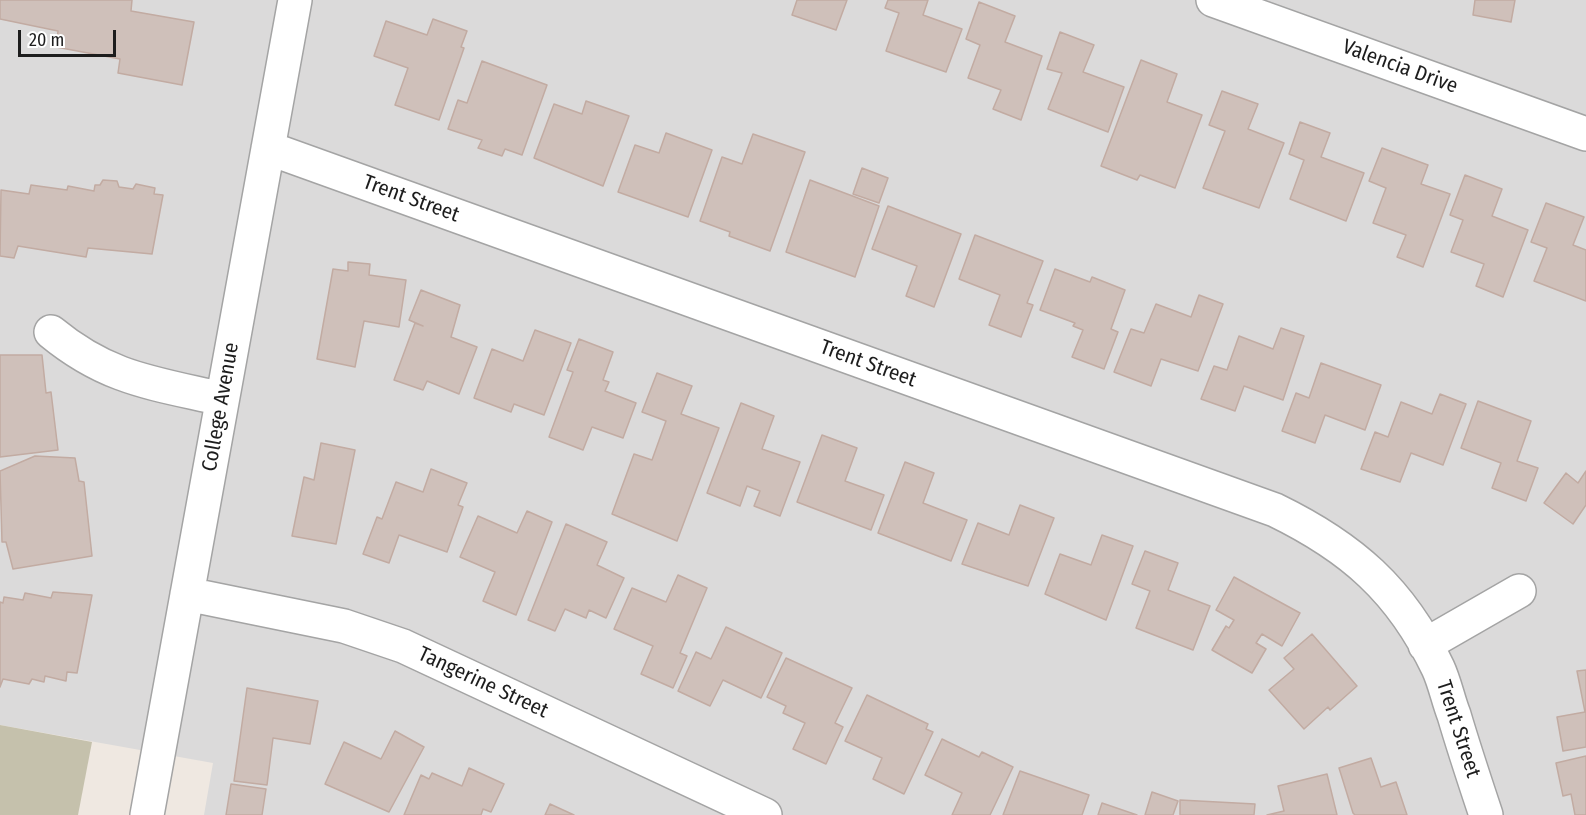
<!DOCTYPE html>
<html>
<head>
<meta charset="utf-8">
<style>
	body { margin:0 }
	#map { position:relative; width:1586px; height:815px; overflow:hidden; background:#efe8e1; font-family:"Fira Sans Condensed",sans-serif }
	canvas { display:block }
	.scale { position:absolute; left:18px; top:30px; width:98px; height:27px; box-sizing:border-box; border:3px solid #1d1d1d; border-top:0; padding-left:8px; font-size:18px; line-height:21px; white-space:nowrap; color:#1d1d1d; -webkit-text-stroke:4px #fff; paint-order:stroke }
</style>
</head>
<body>
<div id="map">
<canvas width="1586" height="815"></canvas>
<div class="scale">20 m</div>
</div>
<script>
const g = document.querySelector('canvas').getContext('2d');
g.lineJoin = 'round';
function fillPath(path, color) {
  g.fillStyle = color;
  g.fill(path, 'evenodd');
}
function stroke(path, color, width, dash) {
  g.strokeStyle = color;
  g.lineWidth = width;
  g.lineCap = dash ? 'butt' : 'round';
  g.setLineDash(dash || []);
  g.stroke(path);
}
function label(font, color, halo, rows, align = 'center') {
  g.font = font + ' "Fira Sans Condensed",sans-serif';
  g.lineWidth = 6;
  g.setLineDash([]);
  g.textBaseline = 'middle';
  g.strokeStyle = halo;
  g.fillStyle = color;
  for (const [text, x, y, turn = 0] of rows) {
    g.save();
    g.translate(x, y);
    g.rotate((+turn || 0) * Math.PI / 180);
    g.textAlign = isNaN(turn) ? turn : align;
    if (halo) g.strokeText(text, 0, 0);
    g.fillText(text, 0, 0);
    g.restore();
  }
}
const residential = new Path2D(`
	M0,0H1586V815H204L213,763L0,725Z`);
const construction = new Path2D(`
	M0,725L92,742L78,815H0Z`);
const building = new Path2D(`
	M0,0H132L131,11L194,22L182,85L118,73L120,59L56,47L58,31L0,19Z
	M797,0H847L836,30L792,15Z
	M888,0H928L923,15L962,29L946,72L886,51L899,13L885,8Z
	M1475,0H1515L1511,22L1473,15Z
	M979,2L1015,16L1005,42L1042,56L1021,120L993,109L1001,90L968,78L980,45L966,39Z
	M433,19L467,31L461,47L464,48L439,120L395,105L408,68L374,56L386,21L427,35Z
	M1060,32L1094,45L1083,72L1124,87L1108,132L1048,109L1062,73L1047,69Z
	M1141,60L1177,74L1167,102L1202,115L1175,188L1140,175L1137,180L1101,166Z
	M482,61L547,85L522,155L505,149L502,156L478,148L482,140L448,129L458,100L467,103Z
	M1222,91L1258,104L1248,129L1284,143L1259,208L1203,188L1225,131L1209,125Z
	M586,101L629,116L603,186L534,158L554,104L582,114Z
	M1300,122L1330,133L1321,157L1364,173L1346,221L1290,199L1304,160L1289,154Z
	M666,133L712,150L688,217L618,192L635,145L659,153Z
	M753,134L805,152L770,251L729,236L730,232L700,221L722,157L742,164Z
	M1382,148L1428,165L1421,184L1450,194L1423,267L1397,257L1406,235L1373,223L1386,188L1369,181Z
	M862,168L888,178L879,203L853,194Z
	M1465,175L1502,189L1492,216L1528,230L1503,297L1476,286L1484,264L1451,252L1463,220L1450,215Z
	M103,180L117,181L119,187L133,189L136,184L155,188L154,194L163,195L152,254L88,248L86,257L18,246L14,258L0,256L1,190L29,194L31,185L67,190L68,186L94,191L95,185H100Z
	M810,180L879,206L855,277L786,252Z
	M1546,203L1584,217L1573,245L1586,250V301L1534,281L1547,248L1531,242Z
	M888,206L961,234L934,307L906,296L917,266L872,249Z
	M975,235L1043,261L1027,303L1033,305L1021,337L989,325L1000,295L959,279Z
	M348,262L370,264L369,275L406,280L399,327L364,321L355,367L317,359L333,269L348,271Z
	M1055,269L1090,282L1092,277L1125,290L1111,329L1118,332L1104,369L1072,357L1083,330L1073,326L1075,323L1040,310Z
	M421,290L460,305L451,337L477,347L459,394L427,381L423,390L394,380L415,323L423,326L409,320Z
	M1199,295L1223,304L1198,371L1161,359L1151,386L1114,372L1131,329L1144,333L1156,304L1191,317Z
	M1281,328L1304,336L1283,400L1244,386L1235,411L1201,399L1214,366L1227,370L1239,336L1273,349Z
	M535,330L571,343L544,415L514,404L511,412L474,398L492,349L523,361Z
	M579,339L613,352L603,380L609,382L605,391L636,403L623,438L592,427L583,450L549,437L573,372L567,370Z
	M0,355H42L46,393L51,392L58,450L0,457Z
	M1321,363L1381,385L1365,430L1325,415L1315,443L1282,431L1296,393L1309,398Z
	M657,373L692,386L681,414L719,428L677,541L612,514L634,454L652,460L666,421L642,412Z
	M1440,394L1466,404L1443,465L1411,453L1400,482L1361,469L1375,432L1388,437L1401,402L1432,414Z
	M1478,401L1531,421L1517,461L1538,468L1526,501L1492,488L1501,463L1461,448Z
	M741,403L774,416L762,449L800,462L780,516L754,506L760,491L747,486L740,506L707,493Z
	M822,435L857,448L845,481L884,495L871,530L797,502Z
	M321,443L355,450L336,544L292,536L304,477L314,480Z
	M35,456L75,458L79,481L84,482L92,556L13,569L6,542H2L0,471Z
	M905,462L934,473L923,503L967,520L951,561L878,533Z
	M431,469L467,483L458,505L463,507L447,552L399,535L389,563L363,554L377,517L382,519L396,482L423,492Z
	M1586,471V505L1573,524L1544,503L1566,473L1578,483Z
	M1020,505L1054,518L1028,586L962,564L978,523L1009,535Z
	M527,511L552,522L516,615L483,601L495,572L460,557L478,516L517,533Z
	M566,524L607,542L597,565L624,578L606,618L589,610L586,618L565,609L555,631L528,620Z
	M1102,535L1133,546L1106,620L1045,594L1060,554L1091,565Z
	M1145,551L1178,563L1168,590L1210,606L1193,650L1136,628L1150,591L1132,584Z
	M678,575L707,588L680,653L687,656L673,688L641,674L653,646L614,629L632,588L666,602Z
	M1234,577L1300,613L1282,646L1262,634L1256,643L1266,649L1252,673L1212,650L1226,626L1229,628L1234,620L1216,610Z
	M53,592L92,595L77,673L67,672L66,681L45,676L44,682L32,679L29,684L3,679L0,687V602L3,603L4,597L23,600L25,593L51,598Z
	M726,627L782,653L761,698L723,680L710,706L678,691L696,652L711,659Z
	M1312,634L1357,686L1330,710L1328,707L1304,729L1269,690L1294,669L1284,658Z
	M786,658L852,688L835,723L843,727L826,764L793,749L805,723L783,713L786,706L767,697Z
	M1586,670V747L1563,751L1557,717L1585,712L1577,671Z
	M247,688L318,701L310,744L273,738L267,785L234,781Z
	M867,695L928,724L926,729L933,732L904,794L873,779L882,758L845,741Z
	M395,731L424,747L389,812L325,784L344,742L381,759Z
	M942,739L979,757L982,752L1013,767L990,815H952L962,793L925,775Z
	M1586,756V815H1575L1571,794L1563,796L1556,763Z
	M1371,758L1381,787L1396,782L1407,815H1355L1353,813L1339,768Z
	M469,768L504,784L491,812L483,809L481,815H404L421,775L429,779L432,773L462,786Z
	M1020,771L1089,795L1082,815H1003Z
	M1327,774L1337,815H1267L1284,811L1278,786Z
	M231,784L266,789L262,815H226Z
	M1152,792L1178,801L1173,815H1145Z
	M1180,800L1255,804L1254,815H1180Z
	M1102,803L1137,815H1098Z
	M550,804L574,815H545Z`);
const minor = new Path2D(`
	M1213,0L1586,134
	M268,148L1275,510C1351,547 1401,590 1438,668C1445,683 1448,700 1454,715C1464,749 1475,782 1486,815
	M51,332C108,379 153,383 222,399
	M187,594L344,626L403,646L765,815
	M1425,645L1519,591
	M147,815L295,0`);
const streetNames = [
	["Valencia Drive",1400,67,20],
	["Trent Street",411,199,20],
	["Trent Street",868,364,20],
	["College Avenue",221,407,-80],
	["Tangerine Street",483,683,25],
	["Trent Street",1458,729,72]
];
fillPath(residential, '#dbdada');
fillPath(construction, '#c5c1ac');
fillPath(building, '#cfc0ba');
stroke(building, '#c2aba2', 1.5);
stroke(minor, '#a4a4a4', 36);
stroke(minor, '#fff', 33);
label('21px', '#1d1d1d', '#fff', streetNames);
</script>
</body>
</html>
